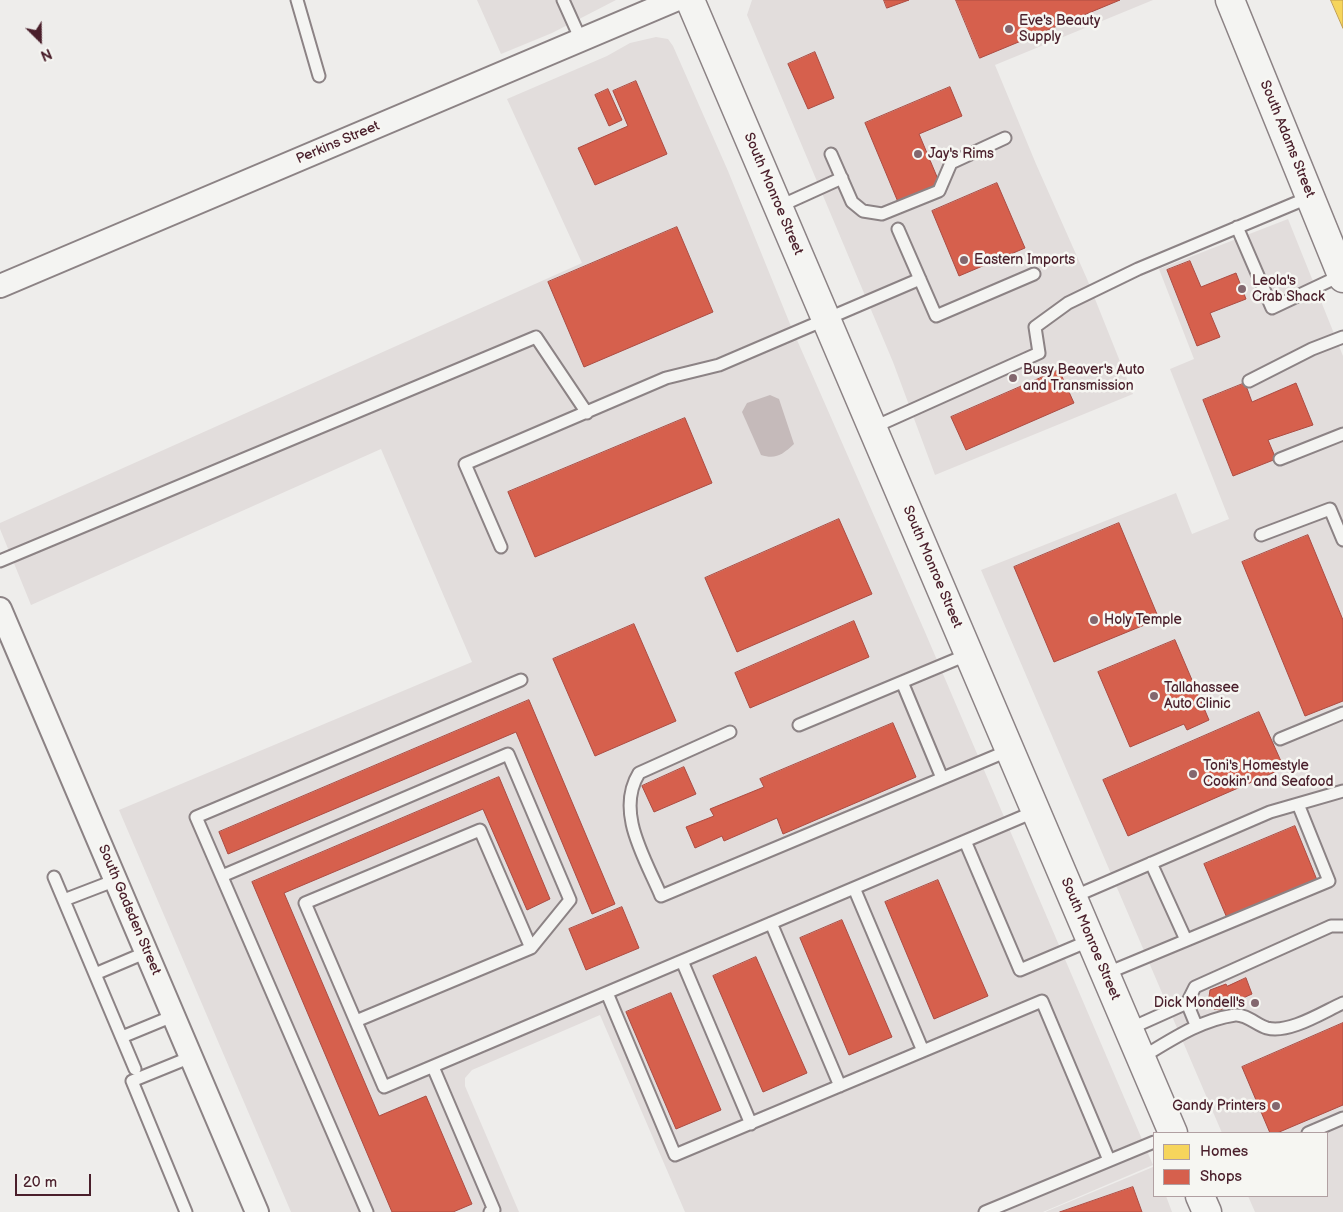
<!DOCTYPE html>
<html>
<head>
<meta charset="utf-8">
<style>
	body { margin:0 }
	#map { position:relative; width:1343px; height:1212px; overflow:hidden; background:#eeedeb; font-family:"Balsamiq Sans",sans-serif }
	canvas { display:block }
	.legend { position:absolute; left:1153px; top:1132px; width:175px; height:65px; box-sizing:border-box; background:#f6f6f2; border:1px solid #b1a0a2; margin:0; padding:6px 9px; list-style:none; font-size:15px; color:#4a1f2b }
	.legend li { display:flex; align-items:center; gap:10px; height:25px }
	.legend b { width:25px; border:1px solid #b1a0a2 }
	.north { position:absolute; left:15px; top:15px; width:50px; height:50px; -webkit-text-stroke:4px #f6f6f2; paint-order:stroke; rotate:157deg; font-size:14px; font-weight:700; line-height:20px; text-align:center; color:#4a1f2b }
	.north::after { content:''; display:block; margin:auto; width:18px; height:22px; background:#4a1f2b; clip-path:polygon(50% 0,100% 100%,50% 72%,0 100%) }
	.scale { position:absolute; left:15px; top:1174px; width:76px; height:22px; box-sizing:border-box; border:2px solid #4a1f2b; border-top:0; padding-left:6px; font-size:15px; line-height:18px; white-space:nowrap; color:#4a1f2b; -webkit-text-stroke:4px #f6f6f2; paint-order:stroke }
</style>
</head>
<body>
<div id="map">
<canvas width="1343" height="1212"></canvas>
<ul class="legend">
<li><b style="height:14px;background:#f6d55c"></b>Homes</li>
<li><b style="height:14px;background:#d6604d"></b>Shops</li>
</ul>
<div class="north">N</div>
<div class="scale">20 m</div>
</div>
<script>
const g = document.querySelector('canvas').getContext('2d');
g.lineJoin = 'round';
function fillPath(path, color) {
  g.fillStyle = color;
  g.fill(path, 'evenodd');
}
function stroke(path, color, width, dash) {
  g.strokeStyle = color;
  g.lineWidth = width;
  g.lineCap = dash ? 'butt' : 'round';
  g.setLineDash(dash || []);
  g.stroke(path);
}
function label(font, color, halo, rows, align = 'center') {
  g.font = font + ' "Balsamiq Sans",sans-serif';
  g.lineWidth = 5;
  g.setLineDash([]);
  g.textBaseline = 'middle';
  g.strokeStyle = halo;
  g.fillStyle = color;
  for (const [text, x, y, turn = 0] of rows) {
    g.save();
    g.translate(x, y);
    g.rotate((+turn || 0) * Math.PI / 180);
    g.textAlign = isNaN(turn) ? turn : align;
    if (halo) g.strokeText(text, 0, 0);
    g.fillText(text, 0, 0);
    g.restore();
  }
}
const built = new Path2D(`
	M477,0H616L552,33L501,54Z
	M752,0H1153L995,65L1036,164L1087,279L1133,394L935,475L893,362L747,15Z
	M656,37L668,39L673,46L728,171L790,324L925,632L1153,1165L1043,1212H685L600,1015L472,1070L465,1078V1086L519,1212H291L119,810L472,662L381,449L31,605L0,529V523L582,263L507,99L607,56L630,43Z
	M1288,219L1343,356V1212H1255L1248,1196H1327V1133H1222L981,570L1176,493L1192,534L1229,519L1170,369L1194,359L1159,269Z
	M1153,1167L1154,1196H1166L1172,1212H1045Z`);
const water = new Path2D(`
	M770,395L779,399L794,444C783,454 776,460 761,455L742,412L747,403Z`);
const homes = new Path2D(`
	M1331,0H1343V28Z`);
const shops = new Path2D(`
	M884,0H909L887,8Z
	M956,0H1120L980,58Z
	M815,52L834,98L808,109L788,64Z
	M636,81L667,154L595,185L578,148L628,126L613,91Z
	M950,87L962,116L919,134L940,184L898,202L865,123Z
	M608,89L622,120L609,126L595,95Z
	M997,183L1025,248L959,276L932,211Z
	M677,227L713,312L584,367L548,282Z
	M1190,261L1201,287L1236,273L1246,299L1210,313L1220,337L1197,346L1167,270Z
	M1059,370L1074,403L966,450L951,417Z
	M1245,383L1252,402L1296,383L1313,425L1268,440L1276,459L1233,476L1203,400Z
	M685,418L712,483L535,557L508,492Z
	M839,519L872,594L737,652L705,578Z
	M1119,523L1159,619L1054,662L1014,567Z
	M1308,535L1343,620V701L1305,716L1242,562Z
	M854,621L869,657L750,708L735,673Z
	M634,624L676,721L595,756L553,659Z
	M1175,640L1209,720L1187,730L1184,724L1130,747L1098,672Z
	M529,700L615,904L592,914L516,732L228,854L219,832Z
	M1259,712L1284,768L1128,836L1103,780Z
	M893,723L916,777L783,834L777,818L724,841L722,836L695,848L686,827L714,816L710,809L764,787L760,779Z
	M684,767L696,794L654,812L642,786Z
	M499,777L550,899L527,910L483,809L284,893L379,1116L426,1096L472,1204L453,1212H392L252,882Z
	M1295,826L1317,880L1227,918L1204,864Z
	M938,880L988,996L934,1019L885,902Z
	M622,907L639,948L586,970L569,929Z
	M842,920L892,1037L849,1055L800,938Z
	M756,957L807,1073L763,1092L713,976Z
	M1246,978L1252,994L1234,1002L1235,1004L1220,1010L1214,1009L1209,997L1210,990L1226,984L1227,986Z
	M671,993L721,1110L676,1129L626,1012Z
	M1343,1023V1105L1277,1133H1270L1242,1067Z
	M1133,1187L1142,1212H1060Z`);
const service = new Path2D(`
	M297,0L319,76
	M563,0L581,40
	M831,154L852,202L863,211L882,214L939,191L951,163L1005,138
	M778,207L842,178
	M1237,227L1272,308L1342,275
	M898,229L936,316L1034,274
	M1249,381L1312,349L1343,337
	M872,428L1039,353L1035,327L1068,303L1138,269L1310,197
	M1280,459L1343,434
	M1261,535L1330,509L1343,540
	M501,547L465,464L666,378L719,365L920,279
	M0,561L536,337L587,413
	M902,682L942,778
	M799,725L969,654
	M730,732L639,773C615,812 645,858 661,896L1010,750
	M1280,739L1343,713
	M965,841L1020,970L1091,940
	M1151,863L1186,940
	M222,876L508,754L570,900L531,948L356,1021
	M54,877L135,1069
	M854,888L923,1051
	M1073,897L1270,812L1343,791
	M64,900L116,880
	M771,923L840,1086
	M531,948L480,830L305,903L384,1087L1036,811
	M682,961L751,1124
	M95,974L147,952
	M1105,974L1329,881L1298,804
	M607,993L675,1155L1042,1001L1109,1160
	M1187,1003L1196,1025
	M1129,1029L1187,1003L1195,987L1331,926H1343
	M122,1037L173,1016
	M1141,1058C1171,1040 1200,1020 1235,1015C1246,1014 1257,1025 1267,1028C1289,1034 1323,1012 1343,1003
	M433,1067L494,1210L490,1212
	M1308,1133L1343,1118
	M186,1212L132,1081L191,1057
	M367,1212L196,817L521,680
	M985,1212L1154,1142`);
const minor = new Path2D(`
	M0,286L675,0
	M0,609L257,1212`);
const secondary = new Path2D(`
	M1230,0L1343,278`);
const primary = new Path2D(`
	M690,0L1173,1133
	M1200,1196L1207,1212`);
const markers = [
	[1009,29,5,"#83676e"],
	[918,154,5,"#83676e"],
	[964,260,5,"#83676e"],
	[1242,289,5,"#83676e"],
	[1013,378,5,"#83676e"],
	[1094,620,5,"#83676e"],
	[1154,696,5,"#83676e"],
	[1193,774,5,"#83676e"],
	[1255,1003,5,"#83676e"],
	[1276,1106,5,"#83676e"]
];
const poiNames = [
	["Eve's Beauty",1019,21],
	["Supply",1019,37],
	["Jay's Rims",928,154],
	["Eastern Imports",974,260],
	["Leola's",1252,281],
	["Crab Shack",1252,297],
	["Busy Beaver's Auto",1023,370],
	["and Transmission",1023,386],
	["Holy Temple",1104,620],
	["Tallahassee",1164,688],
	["Auto Clinic",1164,704],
	["Toni's Homestyle",1203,766],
	["Cookin' and Seafood",1203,782],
	["Dick Mondell's",1245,1003,"right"],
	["Gandy Printers",1266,1106,"right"]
];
const streetNames = [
	["South Adams Street",1287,139,68],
	["Perkins Street",338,143,-23],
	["South Monroe Street",773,194,67],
	["South Monroe Street",932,567,67],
	["South Gadsden Street",129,910,67],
	["South Monroe Street",1090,939,67]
];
fillPath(built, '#e2dddc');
fillPath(water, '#c5baba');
fillPath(homes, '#f6d55c');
stroke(homes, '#c29e4d', 1);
fillPath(shops, '#d6604d');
stroke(shops, '#ac4c43', 1);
stroke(service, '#8c8385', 15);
stroke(minor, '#8c8385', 26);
stroke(secondary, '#8c8385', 31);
stroke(primary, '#8c8385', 31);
stroke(service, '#f4f4f2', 11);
stroke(minor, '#f4f4f2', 22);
stroke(secondary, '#f4f4f2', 28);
stroke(primary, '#f4f4f2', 28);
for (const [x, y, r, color] of markers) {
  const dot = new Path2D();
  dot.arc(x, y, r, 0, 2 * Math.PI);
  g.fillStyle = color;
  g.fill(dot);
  stroke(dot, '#f6f6f2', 2);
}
label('14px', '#4a1f2b', '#f6f6f2', poiNames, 'left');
label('14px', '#4a1f2b', '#f6f6f2', streetNames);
</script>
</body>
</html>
